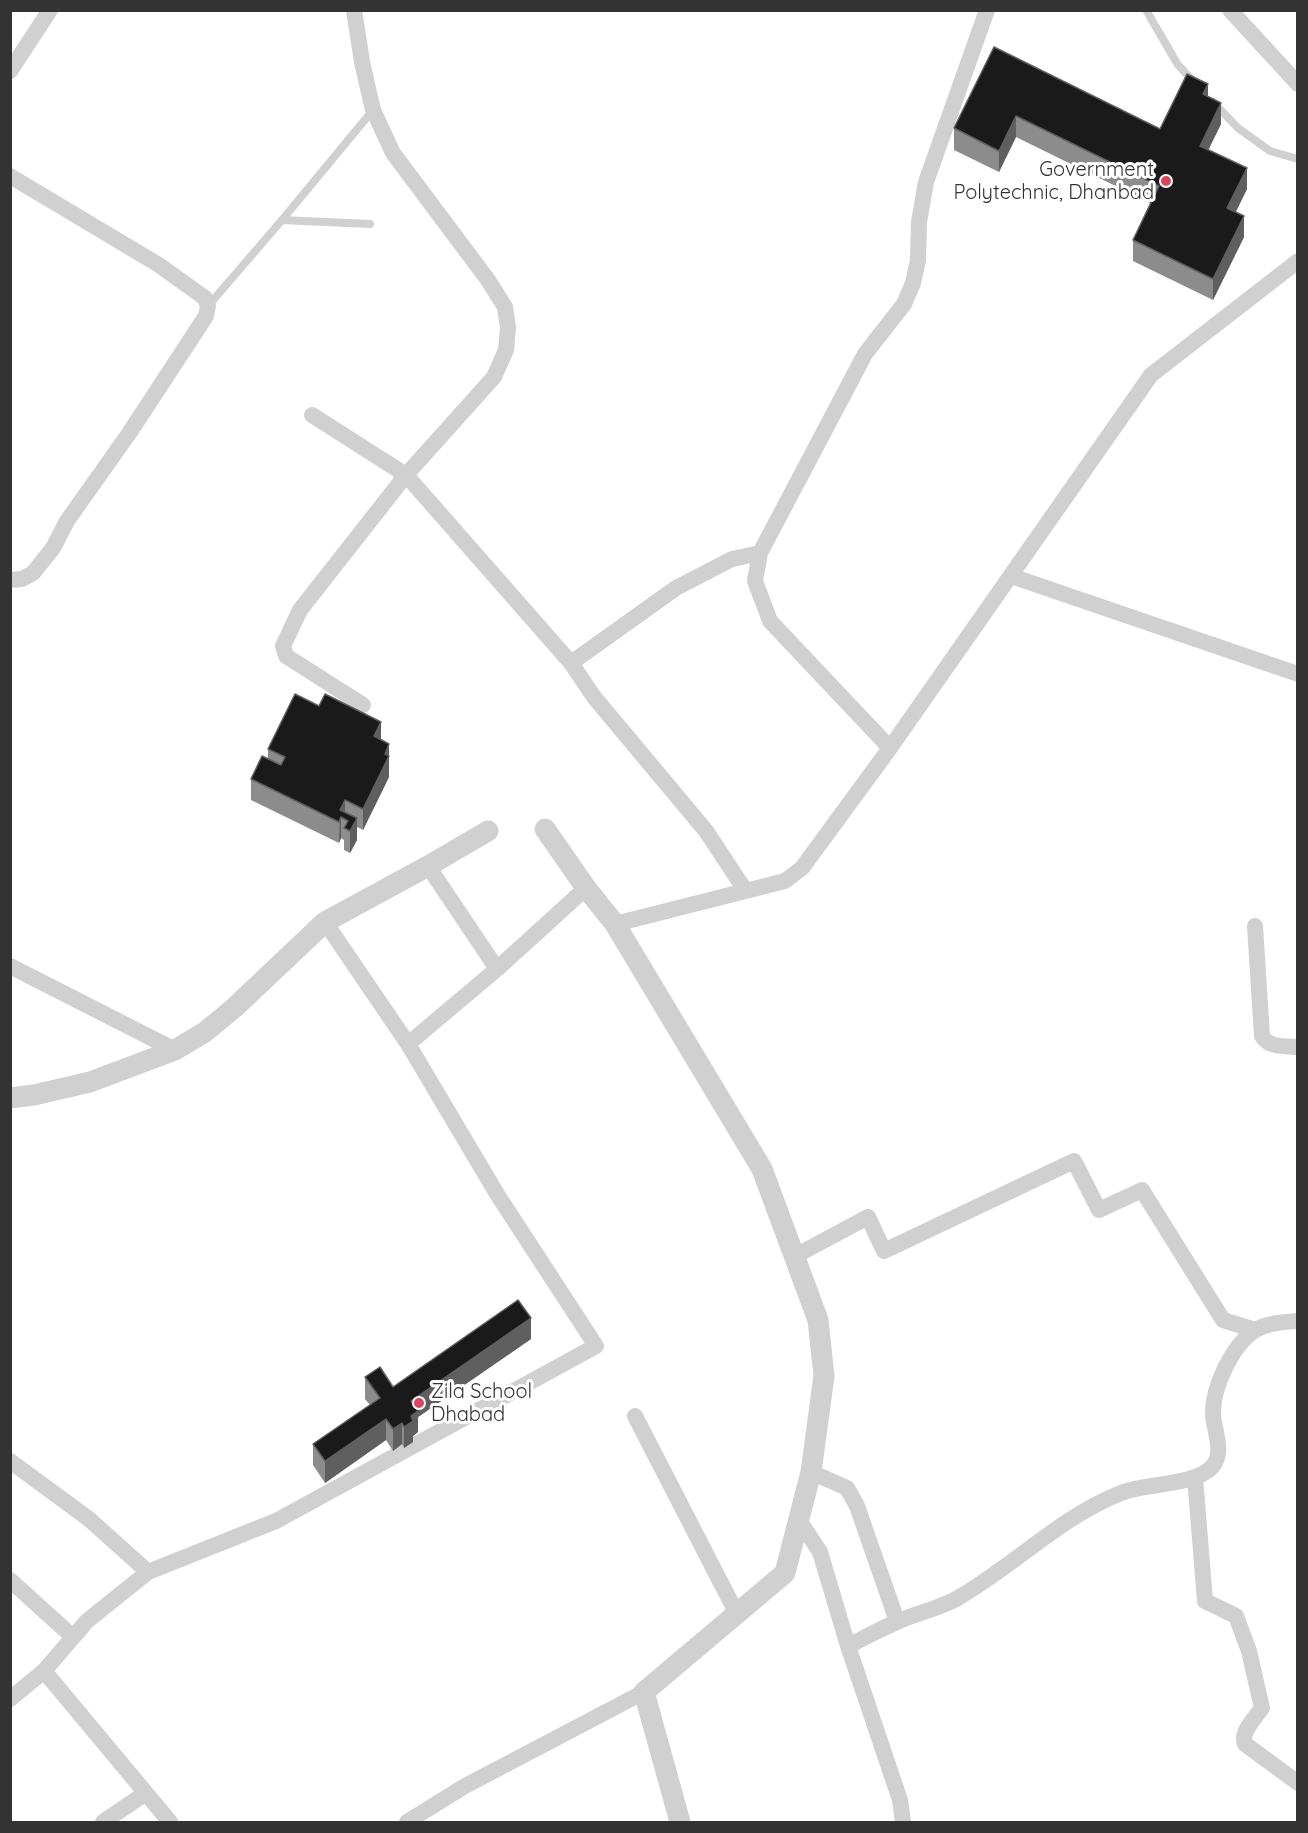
<!DOCTYPE html>
<html>
<head>
<meta charset="utf-8">
<style>
	body { margin:0 }
	#map { position:relative; width:1308px; height:1833px; overflow:hidden; background:#fff; font-family:Quicksand,sans-serif }
	canvas { display:block }
	.frame { position:absolute; inset:0; border:12px solid #333; pointer-events:none }
</style>
</head>
<body>
<div id="map">
<canvas width="1308" height="1833"></canvas>
<div class="frame"></div>
</div>
<script>
const g = document.querySelector('canvas').getContext('2d');
g.lineJoin = 'round';
function stroke(path, color, width, dash) {
  g.strokeStyle = color;
  g.lineWidth = width;
  g.lineCap = dash ? 'butt' : 'round';
  g.setLineDash(dash || []);
  g.stroke(path);
}
function fillPath(path, color) {
  g.fillStyle = color;
  g.fill(path, 'evenodd');
}
function label(font, color, halo, rows, align = 'center') {
  g.font = font + ' Quicksand,sans-serif';
  g.lineWidth = 6;
  g.setLineDash([]);
  g.textBaseline = 'middle';
  g.strokeStyle = halo;
  g.fillStyle = color;
  for (const [text, x, y, turn = 0] of rows) {
    g.save();
    g.translate(x, y);
    g.rotate((+turn || 0) * Math.PI / 180);
    g.textAlign = isNaN(turn) ? turn : align;
    if (halo) g.strokeText(text, 0, 0);
    g.fillText(text, 0, 0);
    g.restore();
  }
}
const service = new Path2D(`
	M1146,10L1178,65L1194,82
	M1213,102L1238,128L1270,151L1298,159
	M282,220L370,224
	M208,306L282,220L373,110`);
const minor = new Path2D(`
	M354,10L362,62L373,110L393,153L488,280L505,307L508,328L506,350L494,377L406,475L300,610L283,646L286,656L363,705
	M1230,10L1298,84
	M10,71L50,10
	M10,176L159,265L205,298L208,306L206,316L130,432L67,521L53,548L33,573L22,579L10,580
	M312,415L406,475L571,663L594,697L706,831L745,890
	M1011,576L1298,674
	M571,663L676,588L732,559L760,553
	M890,748L770,621L755,581L760,553L865,354L904,304L913,283L918,260L919,222L926,182L987,10
	M428,866L497,969
	M615,924L785,881L802,868L890,748L1151,375L1298,261
	M1255,926L1262,1036C1269,1048 1285,1046 1298,1047
	M10,966L175,1050
	M408,1044L497,969L586,888
	M795,1256L868,1217L884,1251L1074,1161L1099,1210L1142,1190L1223,1320L1255,1330
	M635,1416L737,1614
	M10,1461L89,1519L148,1572
	M811,1472L847,1488L857,1506L897,1621
	M1195,1477L1205,1601L1236,1616L1249,1651L1262,1708C1255,1718 1240,1732 1245,1744L1298,1783
	M799,1520L820,1552L848,1646L900,1800L903,1822
	M10,1580L72,1636
	M848,1646C864,1638 880,1629 897,1622C916,1613 938,1609 956,1599C1013,1567 1060,1517 1121,1493C1145,1483 1194,1486 1212,1467C1225,1453 1214,1431 1213,1415C1212,1388 1232,1346 1254,1331C1265,1323 1284,1322 1298,1321
	M44,1671L170,1822
	M10,1699L44,1671L87,1621L148,1572L276,1521L596,1346L497,1194L408,1044L325,922
	M103,1822L146,1793
	M407,1822L465,1786L644,1692`);
const tertiary = new Path2D(`
	M545,829L586,888L615,924L762,1169L818,1320L824,1376L811,1472L785,1573L644,1692L680,1822
	M10,1098L34,1095L90,1082L175,1050L205,1032L234,1008L325,922L428,866L488,831`);
const wall = new Path2D(`
	M994,47L1160,129L1208,96L1221,124L1208,150L1247,189L1236,212L1244,237L1213,300L1133,261V240L1150,203L1016,137L999,172L954,150V128Z
	M381,740L389,744V777L363,830L357,827V840L350,853L344,850V840L341,838L339,843L251,800V779L268,759V749Z
	M531,1339L418,1417V1432L413,1436V1442L404,1448L402,1444L393,1451L386,1440L325,1483L313,1465V1444L370,1405L365,1399V1377L393,1387Z`);
const shadedWall = new Path2D(`
	M1208,84V105L1203,94Z
	M1221,103V124L1200,167V146Z
	M1016,116V137L999,172V151Z
	M1247,168V189L1227,229V208Z
	M1244,216V237L1213,300V279Z
	M381,722V743L374,736Z
	M389,744V777L363,830V809Z
	M345,800V819L341,817V838L339,843L340,810Z
	M357,818V840L350,853V831Z
	M531,1318V1339L418,1417V1432L413,1436V1442L404,1448V1427L411,1401Z
	M386,1419V1440L325,1483V1461Z
	M402,1423V1444L393,1451V1429Z`);
const building = new Path2D(`
	M994,47L1160,129L1187,74L1208,84L1203,94L1221,103L1200,146L1247,168L1227,208L1244,216L1213,279L1133,240L1159,186L1016,116L999,151L954,128Z
	M295,694L319,706L325,694L381,722L374,736L389,744L385,754L389,756L363,809L345,800L340,810L357,818L350,831L344,828L348,821L341,817L339,822L251,779L262,756L281,765L285,757L268,749Z
	M518,1300L531,1318L411,1401L418,1411L411,1416L413,1421L404,1427L402,1423L393,1429L386,1419L325,1461L313,1444L380,1398L365,1377L380,1367L393,1387Z`);
const markers = [
	[1166,181,6,"#da445f"],
	[419,1403,6,"#da445f"]
];
const poiNames = [
	["Government",1154,170],
	["Polytechnic, Dhanbad",1154,193],
	["Zila School",431,1392,"left"],
	["Dhabad",431,1415,"left"]
];
stroke(service, '#d0d0d0', 8);
stroke(minor, '#d0d0d0', 16);
stroke(tertiary, '#d0d0d0', 21);
fillPath(wall, '#8c8c8c');
fillPath(shadedWall, '#5f5f5f');
fillPath(building, '#1a1a1a');
stroke(building, '#5f5f5f', 1.5);
for (const [x, y, r, color] of markers) {
  const dot = new Path2D();
  dot.arc(x, y, r, 0, 2 * Math.PI);
  g.fillStyle = color;
  g.fill(dot);
  stroke(dot, '#fff', 2);
}
label('20px', '#333', '#fff', poiNames, 'right');
</script>
</body>
</html>
